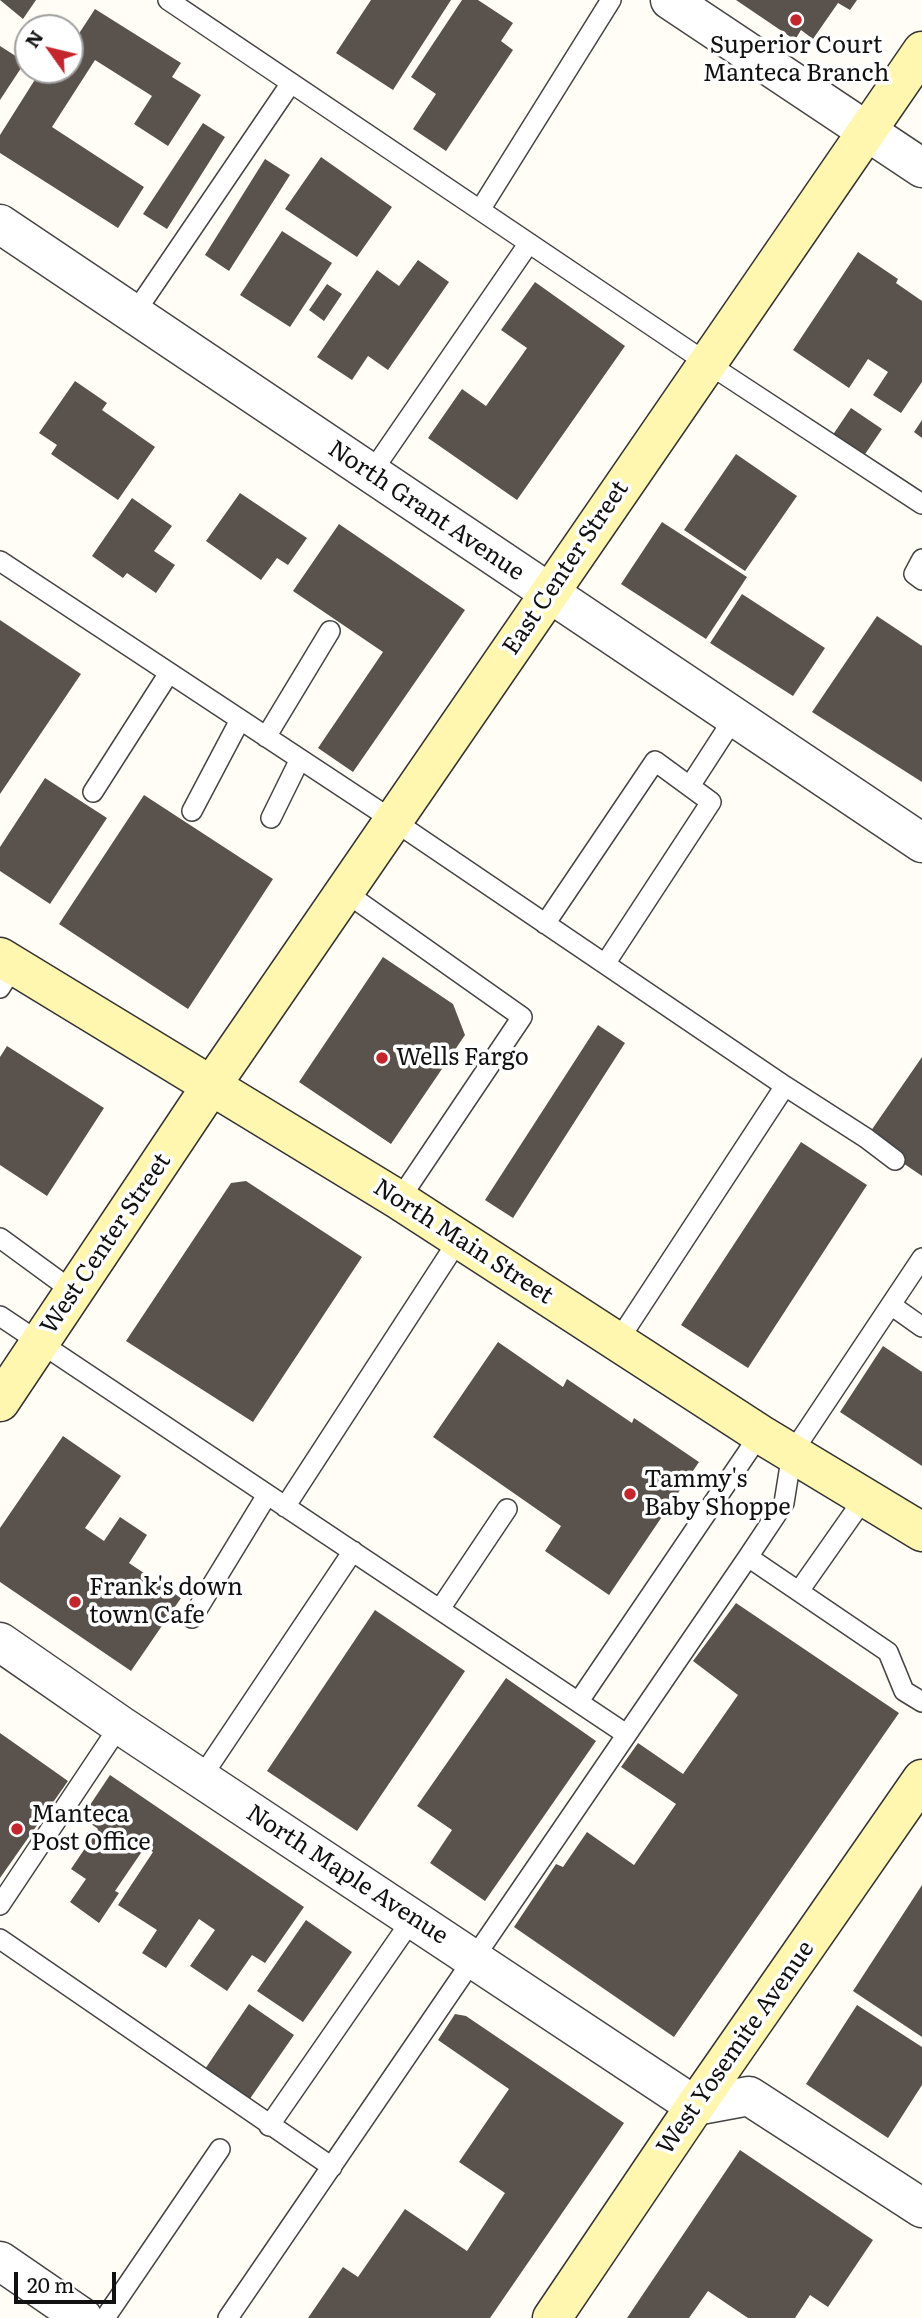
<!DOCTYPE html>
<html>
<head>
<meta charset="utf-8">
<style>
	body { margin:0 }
	#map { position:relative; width:922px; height:2318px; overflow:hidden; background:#fffdf5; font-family:Literata,serif }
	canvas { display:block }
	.north { position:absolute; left:14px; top:14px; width:70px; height:70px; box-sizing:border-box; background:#fff; border:2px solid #a0a0a0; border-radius:50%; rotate:304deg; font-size:19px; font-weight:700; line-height:28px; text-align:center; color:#111 }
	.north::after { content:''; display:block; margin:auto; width:24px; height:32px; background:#c4262e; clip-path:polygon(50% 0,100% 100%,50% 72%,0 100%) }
	.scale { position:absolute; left:14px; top:2272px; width:102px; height:32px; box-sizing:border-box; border:4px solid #111; border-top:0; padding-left:9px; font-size:21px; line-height:24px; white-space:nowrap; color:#111; -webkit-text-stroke:5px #fff; paint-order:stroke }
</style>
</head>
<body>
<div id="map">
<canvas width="922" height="2318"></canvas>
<div class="north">N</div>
<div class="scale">20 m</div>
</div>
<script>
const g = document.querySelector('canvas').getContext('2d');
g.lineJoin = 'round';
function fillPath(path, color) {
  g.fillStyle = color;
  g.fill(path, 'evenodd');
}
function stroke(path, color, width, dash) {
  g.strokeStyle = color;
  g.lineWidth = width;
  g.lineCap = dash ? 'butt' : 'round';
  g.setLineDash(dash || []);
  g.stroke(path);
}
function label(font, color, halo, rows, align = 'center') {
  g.font = font + ' Literata,serif';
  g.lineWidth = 7;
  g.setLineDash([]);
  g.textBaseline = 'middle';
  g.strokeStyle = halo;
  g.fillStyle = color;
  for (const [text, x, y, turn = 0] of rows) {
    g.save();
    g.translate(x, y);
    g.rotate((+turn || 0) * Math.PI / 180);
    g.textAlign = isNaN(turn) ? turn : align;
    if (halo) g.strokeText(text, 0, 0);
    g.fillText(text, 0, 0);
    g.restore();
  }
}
const building = new Path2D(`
	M0,0H36L23,19Z
	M371,0H451L393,90L336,53Z
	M462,0H478L513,23L501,41L513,50L446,151L413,129L436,94L411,77Z
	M736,0H857L850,10L838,3L813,39L801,30L795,40Z
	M95,9L181,63L172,77L201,95L168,146L134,124L152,96L95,60L52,127L144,187L118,228L0,153V135L41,70H70V30L78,35Z
	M0,46L25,62L0,100Z
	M203,123L225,137L167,229L143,214Z
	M321,157L392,207L357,257L285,209Z
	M265,159L290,175L229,271L205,255Z
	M282,231L332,263L290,327L240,295Z
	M858,252L898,279L896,283L922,301V382L901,413L873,395L888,372L868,359L849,388L793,350Z
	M418,260L449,282L388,370L368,356L352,380L317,357L377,270L399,286Z
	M535,282L625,346L517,500L428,438L462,389L486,406L527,348L501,330Z
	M327,284L342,294L324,321L309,310Z
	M75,381L107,403L102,410L155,447L118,500L51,454L57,445L39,433Z
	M851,408L882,429L859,463L828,442Z
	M922,420V438L914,432Z
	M736,454L797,496L745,571L684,530Z
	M240,493L307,538L288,565L277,558L261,580L206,541Z
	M132,498L172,526L154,551L175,565L156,593L127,573L123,578L92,556Z
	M662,522L747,577L706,639L621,584Z
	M339,524L465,610L353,772L318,748L383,652L293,591Z
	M742,594L825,648L793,696L710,643Z
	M877,616L922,646V782L812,712Z
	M0,620L81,674L0,794Z
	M45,778L107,818L50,904L0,871V847Z
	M144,795L273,879L188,1009L59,924Z
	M383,957L453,1004L465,1035L391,1144L299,1082Z
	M598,1025L625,1043L513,1218L485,1200Z
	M7,1046L104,1108L47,1196L0,1165V1057Z
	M922,1057V1176L866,1138Z
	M801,1142L867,1185L748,1368L681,1325Z
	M246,1181L362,1257L253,1422L126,1341L231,1183Z
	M498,1342L563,1387L567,1379L632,1423L634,1418L699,1462L609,1595L545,1551L561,1526L433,1437Z
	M883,1346L922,1372V1466L840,1412Z
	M63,1436L121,1476L85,1528L104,1541L120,1517L147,1535L129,1563L181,1598L131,1671L0,1582V1528Z
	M736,1603L899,1713L674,2037L514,1927L556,1864L563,1867L587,1832L634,1865L676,1804L621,1767L638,1743L683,1774L738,1695L693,1661Z
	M375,1610L465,1671L357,1831L267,1771Z
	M506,1678L596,1741L485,1901L430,1863L452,1830L417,1806Z
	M0,1733L68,1781L0,1878Z
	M110,1775L304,1907L265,1963L252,1955L227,1991L190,1966L215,1930L199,1919L166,1968L142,1953L157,1930L118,1905L153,1852L145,1847L115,1891L119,1893L99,1923L70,1902L86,1879L71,1869L98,1829L82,1817Z
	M922,1885V2037L853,1991Z
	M306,1920L352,1952L303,2022L257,1991Z
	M249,2004L294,2035L247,2103L203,2072Z
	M857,2005L922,2047V2085L888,2138L806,2084Z
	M455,2014L466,2016L624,2123L490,2318H308L343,2267L358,2277L405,2209L467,2251L505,2193L459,2162L509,2089L438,2040Z
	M740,2150L873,2240L828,2307L810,2295L795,2318H748L708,2291L689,2318H627Z`);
const lane = new Path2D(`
	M168,0L707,363L922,504
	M480,210L611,0
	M134,314L291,83
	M371,473L529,243
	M922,559L914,574L922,580
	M0,561L394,821L785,1086L866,1138L895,1160
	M266,737L330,631
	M690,786L734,718
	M93,792L169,673
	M192,811L240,720
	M271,818L300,759
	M345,892L522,1017L399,1200
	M545,924L655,761L711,802L605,964
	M0,988L14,966
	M0,1238L74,1292
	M891,1305L922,1327
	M0,1316L626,1734
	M618,1341L785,1086
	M285,1507L459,1239
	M748,1557L888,1652L904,1691L922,1702
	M799,1591L865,1497
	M440,1609L507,1509
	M192,1618L267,1495
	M579,1701L760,1434
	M201,1778L353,1551
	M0,1905L120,1725
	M0,1939L332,2167
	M269,2126L413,1918
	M105,2318L220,2149
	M228,2318L748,1557L784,1503L792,1453L922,1258`);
const street = new Path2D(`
	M670,0L922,168
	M0,224L922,843
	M0,1642L120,1725L695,2106L749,2096L922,2208
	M0,2261L83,2318`);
const secondary = new Path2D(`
	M0,957L399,1200L760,1434L922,1532
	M0,1402L211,1086L922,51
	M552,2318L695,2106L922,1779`);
const markers = [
	[796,20,7,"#c4262e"],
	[382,1058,7,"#c4262e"],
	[630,1494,7,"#c4262e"],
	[75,1602,7,"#c4262e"],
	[17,1829,7,"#c4262e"]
];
const poiNames = [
	["Superior Court",796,46,"center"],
	["Manteca Branch",796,74,"center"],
	["Wells Fargo",396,1058],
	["Tammy's",644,1480],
	["Baby Shoppe",644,1508],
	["Frank's down",89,1588],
	["town Cafe",89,1616],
	["Manteca",31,1815],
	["Post Office",31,1843]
];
const streetNames = [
	["North Grant Avenue",426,511,34],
	["East Center Street",566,568,-56],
	["North Main Street",463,1242,33],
	["West Center Street",106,1244,-56],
	["North Maple Avenue",347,1875,33],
	["West Yosemite Avenue",736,2048,-55]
];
fillPath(building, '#5a524d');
stroke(lane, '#444', 22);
stroke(street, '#444', 41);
stroke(secondary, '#333', 41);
stroke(lane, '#fff', 19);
stroke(street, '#fff', 38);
stroke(secondary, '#fff6b0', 38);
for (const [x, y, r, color] of markers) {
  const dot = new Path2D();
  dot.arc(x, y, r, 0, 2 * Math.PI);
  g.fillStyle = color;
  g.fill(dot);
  stroke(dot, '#fff', 2.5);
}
label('24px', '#111', '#fff', poiNames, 'left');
label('24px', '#111', '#fff', streetNames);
</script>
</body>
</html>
